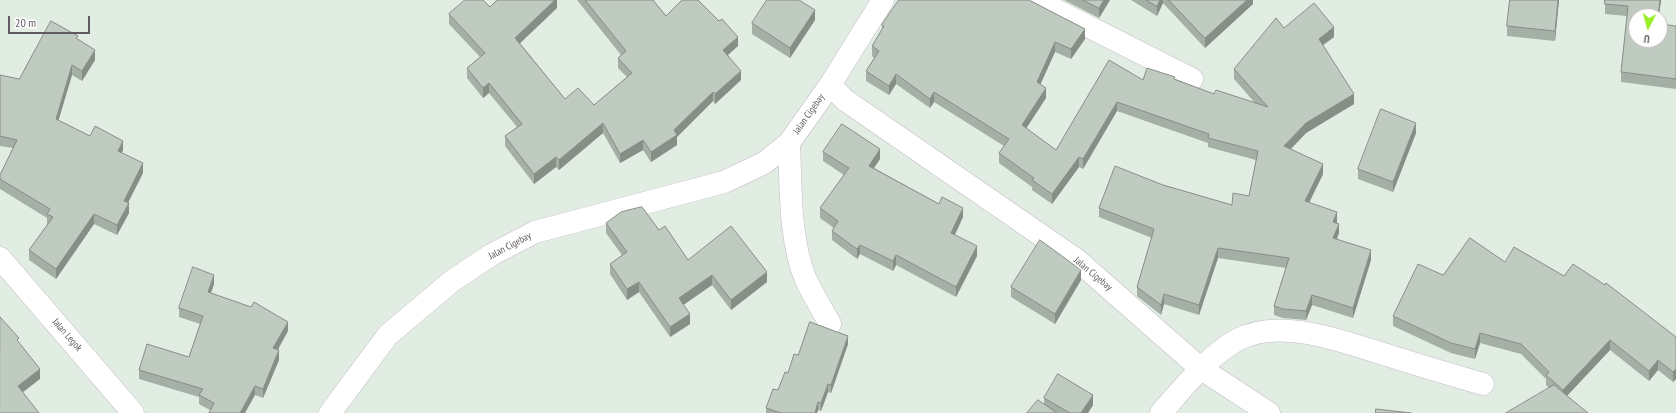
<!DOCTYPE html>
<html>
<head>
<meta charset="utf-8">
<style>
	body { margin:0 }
	#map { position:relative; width:1676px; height:413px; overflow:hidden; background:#e1ede3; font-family:"PT Sans Narrow",sans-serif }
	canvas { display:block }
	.north { position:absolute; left:1628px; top:8px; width:40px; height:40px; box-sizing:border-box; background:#fff; border:1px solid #c0bdc1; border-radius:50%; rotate:186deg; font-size:11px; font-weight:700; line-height:16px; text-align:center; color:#625a63 }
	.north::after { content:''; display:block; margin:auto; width:14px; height:18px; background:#99ee26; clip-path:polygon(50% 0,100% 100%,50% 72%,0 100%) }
	.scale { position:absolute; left:8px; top:16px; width:82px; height:18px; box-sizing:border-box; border:2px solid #625a63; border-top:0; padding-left:5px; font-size:12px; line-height:14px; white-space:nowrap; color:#625a63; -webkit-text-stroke:3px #fff; paint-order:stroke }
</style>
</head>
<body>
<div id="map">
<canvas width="1676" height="413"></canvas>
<div class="north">U</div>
<div class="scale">20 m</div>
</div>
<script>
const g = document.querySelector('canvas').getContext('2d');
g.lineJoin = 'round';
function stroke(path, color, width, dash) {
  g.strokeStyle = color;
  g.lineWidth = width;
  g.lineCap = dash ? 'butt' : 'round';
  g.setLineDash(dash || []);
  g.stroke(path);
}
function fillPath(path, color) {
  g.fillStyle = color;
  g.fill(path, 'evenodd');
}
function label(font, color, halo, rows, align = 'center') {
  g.font = font + ' "PT Sans Narrow",sans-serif';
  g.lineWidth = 3.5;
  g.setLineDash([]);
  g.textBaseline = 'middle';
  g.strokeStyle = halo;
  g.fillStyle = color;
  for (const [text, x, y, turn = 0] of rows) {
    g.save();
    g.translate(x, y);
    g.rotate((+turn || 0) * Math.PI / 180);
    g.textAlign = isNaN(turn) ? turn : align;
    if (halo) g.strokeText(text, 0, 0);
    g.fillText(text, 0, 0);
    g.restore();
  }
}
const minor = new Path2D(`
	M1036,0L1192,79
	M830,85L883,0
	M789,143C791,186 789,240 806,280C813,295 822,309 830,324
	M0,258L133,413
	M330,413L388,335L452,281L491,255L535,232L724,182L764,163L789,143L830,85L845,100L1077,260L1200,368L1269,413
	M1161,413C1183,388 1208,356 1237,340C1281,316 1346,343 1390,356C1421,366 1452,375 1483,384`);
const wall = new Path2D(`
	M557,0V8L520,43L565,99L594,105L627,77L618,68V58L621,55L577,0H653L666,16L738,46L728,55L741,80L715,104L713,101L677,137V145L651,162L643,150L620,163L603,133L559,170L556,167L534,184L505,146V136L517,127L489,93L483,98L467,78V68L480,57L449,24V14L490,7Z
	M1064,0H1110L1099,18Z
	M1131,0H1253V4L1205,48L1163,3L1157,16Z
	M1510,0H1559L1555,41L1507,36V26Z
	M1605,0H1661L1659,16L1636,40L1676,26V89L1621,82V72L1627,16L1605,14Z
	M815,20L790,58L752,34V23Z
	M882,25L1085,39L1071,59L1055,52L1040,84L1046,98L1026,128L1056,150L1143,80L1175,79L1214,94L1255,103L1234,79V69L1284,28L1334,37L1323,45L1354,104L1306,133L1291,149L1323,174L1309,203L1337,222L1339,233L1337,239L1371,260L1353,318L1312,305L1306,320L1283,318L1274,315V306L1286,268L1218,258L1199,315L1164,304L1161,315L1137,296V287L1152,238L1099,217V208L1163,185L1232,205L1249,196L1256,160L1208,147V143L1117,111L1083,169L1079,167L1052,204L1032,190V187L999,163V153L1004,146L934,102L930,108L896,84L889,95L866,81V71L874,58L872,56V46L882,29Z
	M78,39L95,60L82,81L72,75L58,120L90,136L123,150L122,153L143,173L127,203L129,213L117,235L94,224L56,279L29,260V250L48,224H47V218L0,189V175L13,148L0,146V75L19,79Z
	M1416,133L1393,192L1358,179V169Z
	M823,152L880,159L874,168L963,217L955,235L977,256L956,297L896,265L893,271L860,254L857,259L832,240V231L834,228L820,218V208L844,175L823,161Z
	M606,223L659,230L688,260L767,282L731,310L712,285L683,305L690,324L670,337L639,292L627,300L610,274V264L622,255L606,233Z
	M1505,262L1564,276L1676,337L1673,382L1658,370L1649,381L1610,350L1567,396L1549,388L1546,385V379L1521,354L1480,343L1475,359L1451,353L1393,326V316L1443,275Z
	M1081,280L1055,324L1011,297V287Z
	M214,284L211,293L288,331L278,350L279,360L263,398L255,395L210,410L199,404V397L139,379V370L189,357L200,324L179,317V308Z
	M848,344L831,393L828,392L821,411L818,410L817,413H766V408L778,390L798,355Z
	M1044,398L1093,405L1088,413H1027L1044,404Z`);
const shadedWall = new Path2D(`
	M555,0H557V8L515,48V38Z
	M1104,0H1110L1099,18V8Z
	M1160,0H1163V3L1157,16V6Z
	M1247,0H1253V4L1205,48V38Z
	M1558,0H1559L1555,41V31Z
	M1660,0H1661L1659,16H1658Z
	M815,10V20L790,58V48Z
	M1334,27V37L1319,48V39Z
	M1085,29V39L1071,59V49Z
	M738,37V46L723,59V50Z
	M1055,42V52L1037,92V82Z
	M95,50V60L82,81V71Z
	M72,65V75L56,129V119Z
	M741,71V80L715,104V94Z
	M896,74V84L889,95V86Z
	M489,83V93L483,98V88Z
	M1046,88V98L1022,135V125Z
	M713,92V101L677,137V145L651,162V152Z
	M934,92V102L930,108V99Z
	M1354,94V104L1306,133L1284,156V146L1306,123Z
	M1117,102V111L1083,169V159Z
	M603,123V133L559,170V160Z
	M1416,123V133L1393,192V182Z
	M643,140V150L620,163V154Z
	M123,141V150L118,160V151Z
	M880,149V159L869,175V166Z
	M556,157V167L534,184V174Z
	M1079,157V167L1052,204V194Z
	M143,163V173L124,211V201Z
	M1323,164V174L1305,211V201Z
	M129,203V213L117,235V225Z
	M963,208V217L951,242V233Z
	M1337,212V222L1333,231V222Z
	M94,214V224L56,279V269Z
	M1339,224V233L1333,248V238Z
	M860,245V254L857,259V249Z
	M977,246V256L956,297V287Z
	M1218,248V258L1199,315V305Z
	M1371,250V260L1353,318V308Z
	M896,255V265L893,271V261Z
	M1081,270V280L1055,324V314Z
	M767,272V282L731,310V300Z
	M214,275V284L208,301V292Z
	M712,275V285L679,308V298Z
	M639,282V292L627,300V289Z
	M1164,294V304L1161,315V305Z
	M1312,295V305L1306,320V311Z
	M690,314V324L670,337V327Z
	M288,322V331L273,357V348Z
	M1480,333V343L1475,359V349Z
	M848,336V344L831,393V385Z
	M1610,340V350L1563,400V390Z
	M279,350V360L263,398V389Z
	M1658,360V370L1649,381V371Z
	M40,369V379L18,396V386Z
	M1676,369V379L1673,382V372Z
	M828,384V392L821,411V403Z
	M255,386V395L245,413H240Z
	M1093,395V405L1088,413H1081Z
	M818,402V410L817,413H815Z`);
const building = new Path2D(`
	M465,0H483L490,7L497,0H555L515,38L565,99L578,88L594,105L632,73L618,58L626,51L585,0H653L666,16L682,0H698L719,21L722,19L738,37L723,50L741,71L715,94L713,92L674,130L677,135L651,152L643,140L620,154L603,123L559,160L556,157L534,174L505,136L522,124L489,83L483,88L467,68L485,53L449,14Z
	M767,0H799L815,10L790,48L752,23Z
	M899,0H1029L1085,29L1071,49L1055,42L1037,82L1046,88L1022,125L1056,150L1109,60L1143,80L1147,68L1175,77L1174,79L1214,94L1216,90L1268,107L1234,69L1276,18L1284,28L1314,3L1334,27L1319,39L1354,94L1306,123L1284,146L1323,164L1305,201L1337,212L1333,222L1339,224L1333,238L1371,250L1353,308L1312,295L1306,311L1283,309L1274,306L1289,258L1218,248L1199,305L1164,294L1161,305L1137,287L1154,229L1099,208L1115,166L1163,185L1232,205L1233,193L1249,196L1258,151L1208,138L1209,134L1117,102L1083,159L1079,157L1052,194L1032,180L1034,178L999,153L1009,139L934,92L930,99L896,74L889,86L866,71L879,51L872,46L884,26L882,25Z
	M1083,0H1104L1099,8Z
	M1146,0H1160L1157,6Z
	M1169,0H1247L1205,38Z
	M1510,0H1558L1555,31L1507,26Z
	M1605,0H1660L1658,16H1636V40H1660V24L1676,26V79L1621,72L1628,6L1605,4Z
	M51,21L78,36L76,38L95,50L82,71L72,65L56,119L90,136L95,126L123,141L118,151L143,163L124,201L129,203L117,225L94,214L56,269L29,250L53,217L47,214L50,209L0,179V175L17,140L0,136V75L19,79Z
	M1381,109L1416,123L1393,182L1358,169Z
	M842,124L880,149L869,166L939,204L942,197L963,208L951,233L977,246L956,287L896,255L893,261L860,245L857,249L832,231L838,221L820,208L849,168L823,152Z
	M642,207L659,230L665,226L688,260L731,226L767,272L731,300L712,275L679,298L690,314L670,327L639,282L627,289L610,264L627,252L606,223L621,212Z
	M1470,238L1505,262L1514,247L1564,276L1573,264L1605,285L1606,283L1676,337V369L1673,372L1658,360L1649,371L1610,340L1563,390L1546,375L1549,372L1521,344L1480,333L1475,349L1451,343L1393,316L1418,264L1443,275Z
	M1040,240L1081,270L1055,314L1011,287Z
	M193,267L214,275L208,292L251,307L254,302L288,322L273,348L279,350L263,389L255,386L240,413H209L214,403L199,395L203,389L139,370L147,344L189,357L203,316L179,308Z
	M0,317L19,338L17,340L40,369L18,386L39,413H0Z
	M810,322L848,336L831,385L828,384L821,403L818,402L815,413H781L766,408L773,389L778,390L785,372L788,373L794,354L798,355Z
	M1058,374L1093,395L1081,413H1070L1044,398Z
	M1554,385L1588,413H1506Z
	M1038,400L1057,413H1027Z
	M1376,409L1411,413H1376Z`);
const streetNames = [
	["Jalan Cigebay",809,114,-55],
	["Jalan Cigebay",510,246,-28],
	["Jalan Cigebay",1093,274,40],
	["Jalan Legok",67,335,49]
];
stroke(minor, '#c3bcc3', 23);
stroke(minor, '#fff', 22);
fillPath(wall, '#a4afa5');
fillPath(shadedWall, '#868e86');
fillPath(building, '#bfcbc0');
stroke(building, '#868e86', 1);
label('10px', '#625a63', '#fff', streetNames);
</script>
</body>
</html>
